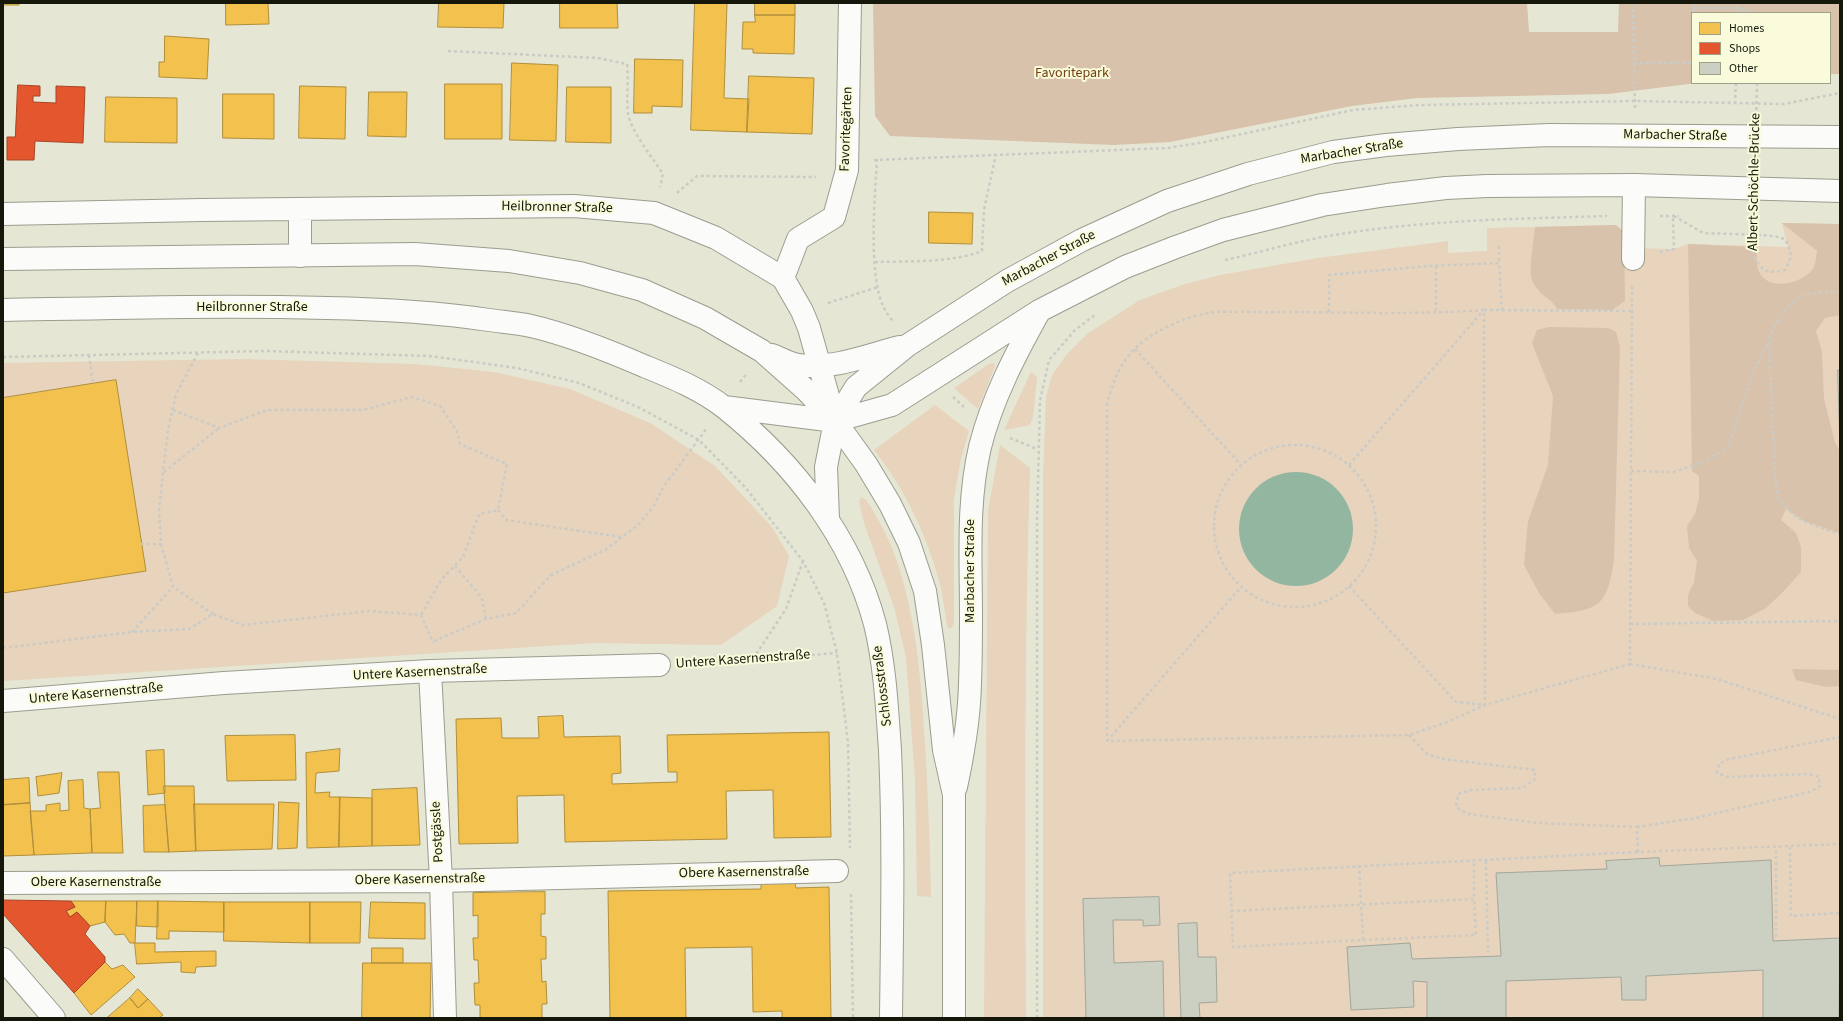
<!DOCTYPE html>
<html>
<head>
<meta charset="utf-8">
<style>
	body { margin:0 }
	#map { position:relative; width:1843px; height:1021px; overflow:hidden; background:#e5e6d4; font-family:"Source Sans 3",sans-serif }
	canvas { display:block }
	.frame { position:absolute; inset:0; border:4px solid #16170b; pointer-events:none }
	.legend { position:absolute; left:1691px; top:12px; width:140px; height:72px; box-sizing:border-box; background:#f9fbda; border:1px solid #9ea087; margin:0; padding:5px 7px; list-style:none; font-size:12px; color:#16170b }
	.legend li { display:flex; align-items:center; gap:8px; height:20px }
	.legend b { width:20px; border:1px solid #9ea087 }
</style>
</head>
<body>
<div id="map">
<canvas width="1843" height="1021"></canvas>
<div class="frame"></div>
<ul class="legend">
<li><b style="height:11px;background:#f2c14e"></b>Homes</li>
<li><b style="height:11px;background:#e4572e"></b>Shops</li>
<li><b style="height:11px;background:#ccd0c3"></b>Other</li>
</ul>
</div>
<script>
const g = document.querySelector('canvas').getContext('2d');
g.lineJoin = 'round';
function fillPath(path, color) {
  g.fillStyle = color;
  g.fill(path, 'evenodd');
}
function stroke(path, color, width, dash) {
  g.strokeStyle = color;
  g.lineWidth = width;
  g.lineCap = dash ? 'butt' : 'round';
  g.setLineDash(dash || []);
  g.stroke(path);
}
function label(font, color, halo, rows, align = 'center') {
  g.font = font + ' "Source Sans 3",sans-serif';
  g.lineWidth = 4;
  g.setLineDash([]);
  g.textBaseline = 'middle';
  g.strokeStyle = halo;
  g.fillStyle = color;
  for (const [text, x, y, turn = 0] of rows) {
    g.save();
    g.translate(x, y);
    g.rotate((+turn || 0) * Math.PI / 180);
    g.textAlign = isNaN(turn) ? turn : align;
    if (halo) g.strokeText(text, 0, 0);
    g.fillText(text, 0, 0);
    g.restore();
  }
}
const green = new Path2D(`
	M1782,223L1840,224V1018H1043V478L1046,397L1052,375L1067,354L1087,334L1140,300L1185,284L1220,275L1318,258L1448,241V253L1487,251V228L1616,225L1624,248L1674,249L1688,244L1788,247Z
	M243,359L415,364L494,372L570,389L650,423L715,466L772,527L789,556L777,606L721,645L594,643L3,681V363Z
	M994,363L995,366L978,409L954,388L989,364Z
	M1031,372L1037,377L1033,417L1030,425L1004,430Z
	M935,405L969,431L961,458L954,498V624L950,629L947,626C945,612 943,597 940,584C927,535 905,489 874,450Z
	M1000,445L1030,468C1024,651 1025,834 1026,1018H984L988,511Z
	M861,497C868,499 873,511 877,518C914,579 921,674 925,745C928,795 930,846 931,897L917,896L915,779L906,657L894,607L864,523L859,501Z`);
const forest = new Path2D(`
	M873,3H1527L1529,32H1618L1619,3H1840V74H1830V13H1692V83H1697L1608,94L1417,98L1352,106L1170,142L1114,145L890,136L875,116Z
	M1782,223L1840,224V315L1825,318L1816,331L1822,352L1824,398L1835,443L1840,451V533L1804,521L1786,509L1781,520L1796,533L1801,547V572L1783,592L1766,608L1743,620L1713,621L1695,613L1688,606V595L1694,582L1697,561L1689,548L1687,526L1695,514L1699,499V476L1692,471L1688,244L1757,247C1757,256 1755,268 1761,275C1772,291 1803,283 1813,269C1816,264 1816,256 1817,251Z
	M1616,225L1624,232L1625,301L1612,310L1557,309C1553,300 1545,298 1539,291C1537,288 1533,284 1532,280C1528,270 1534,240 1535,227Z
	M1549,327L1608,328L1616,332L1620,347L1614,560C1607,605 1601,610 1555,614L1539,593L1524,565L1528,521L1548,465L1553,396L1532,343L1537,330Z
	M1792,669L1840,670V686L1826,687L1796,680Z`);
const water = new Path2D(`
	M1239 529a57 57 0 1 1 114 0a57 57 0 1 1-114 0Z`);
const homes = new Path2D(`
	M3,3H19V5H3Z
	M226,3H268L269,24L226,25Z
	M439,3H504L503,28L438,27Z
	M560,3H617L618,28H560Z
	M695,3H727L724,98L749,99L747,132L691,130Z
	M755,3H795V15H755Z
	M755,15H795L794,54L753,53V49H742L743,22H755Z
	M165,36L209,39L207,79L159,77V62H164Z
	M635,59L683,60L682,107L652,106V113H634Z
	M512,63L558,65L556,141L510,140Z
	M749,76L814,78L812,134L747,132Z
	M445,84H502V139H445Z
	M300,86L346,87L345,139L299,138Z
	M567,87H611V143L566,142Z
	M369,92H407L406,137L368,136Z
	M223,94H274V139L223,138Z
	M106,97L177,98V143L105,142Z
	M929,212L973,213L972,244L929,243Z
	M116,380L146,571L3,593V398Z
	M563,716L564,737L620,736L621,773L612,774V784L677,782V772H668L667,735L829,732L831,837L774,838L773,790L726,791L727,839L565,842L564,795L517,796L518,843L459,844L456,719L501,718L502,738H539L538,717Z
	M295,735L296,780L227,781L225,736Z
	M340,749L339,771L316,773L315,793L330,792L329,797H340L339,847L307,848L306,753Z
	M164,750L165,793L148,795L146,751Z
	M98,772H119L123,853H92L90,809L100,808Z
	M62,773L59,793L38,796L36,777Z
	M29,778L30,803L3,805V780Z
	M83,780L84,808L90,809L92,853L34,855L30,811H46V805L60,803V811L69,810L68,781Z
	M164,786H194L196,851L169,852Z
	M417,788L420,845L372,846V790Z
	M340,797L372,798V846L339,847Z
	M279,802L299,803L297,848L278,849Z
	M30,803L34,855L3,856V805Z
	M194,804H274L272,849L196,851Z
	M165,805L169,852H144L143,806Z
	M795,883L796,888L829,887L831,1018H782V1011L753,1012L752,947L685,948L686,1018H610L608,891L761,889V884Z
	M545,892V914H541V936L546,937V959H541L542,982L546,981L547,1004H542V1018H480V1005H475L474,983H479L478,960H474L473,938H478V915L473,916V893Z
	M71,901H106L105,922L90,926L77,912L70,917L66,911L75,907Z
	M106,901H137L135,943H130L124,934L115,935L105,922Z
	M137,901H158V927L137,926Z
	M158,901L224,902V932L169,931V939H157Z
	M224,902H310V943L224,941Z
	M310,902H361L360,943H310Z
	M371,902L425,903V939L369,938Z
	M135,943H155V952L216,951V966L196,967L195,973L181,972V962L137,964Z
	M372,948H403V963H372Z
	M105,962L112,969L123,965L135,977L91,1015L74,993Z
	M363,963H431L430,1018H362Z
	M138,989L148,999L138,1008L130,998Z
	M130,998L138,1008L148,999L163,1015L159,1018H107Z`);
const shops = new Path2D(`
	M18,85L40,86V96H33V102L56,103V86L85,87L83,143L35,141L34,160H7V137H15Z
	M3,900L71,901L75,907L66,911L70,917L77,912L90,926L85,934L105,957V962L74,993L3,914Z`);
const building = new Path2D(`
	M1838,370H1840V445Z
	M1659,858L1660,866L1771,860L1773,941L1840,938L1839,1018H1763V970L1646,976V1000H1622L1621,977L1506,981V1018H1427V982L1413,981L1414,1007L1351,1010L1347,947L1410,943L1412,959L1501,956L1496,873L1607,869L1606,861Z
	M1159,897L1160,925L1143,926V920H1113L1114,963L1163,961L1164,1018H1086L1083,899Z
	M1197,923L1198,957H1216L1217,1002L1199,1003L1200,1018H1181L1178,924Z`);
const path = new Path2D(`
	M1633,3L1635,109
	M1694,3V13
	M1694,8H1739L1754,13
	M1739,13V3
	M448,51L598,58L627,64C629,81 626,97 628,113C630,130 654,160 663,174L660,187
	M1634,63H1692
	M1735,104L1736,83
	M877,159C875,197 868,271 883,306C885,311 890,317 893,322
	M874,160L1168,148L1205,142L1353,110L1419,105L1635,101L1784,104L1840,93
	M677,193L697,176L816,177
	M1660,216H1679
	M1674,216L1703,233L1761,235
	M1499,246V263
	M1660,252L1674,249L1673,216
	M1225,260C1258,253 1290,243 1323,237C1417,220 1512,219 1607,216
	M875,262C909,261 951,263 982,251L984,210L996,154
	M1436,266V314
	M1632,286L1630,664L1717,679L1840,719
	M1840,293C1828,292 1807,291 1797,299C1783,309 1774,325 1769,340L1775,479C1776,485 1777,493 1779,498C1791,520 1818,527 1840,534
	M828,303L878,287
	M1484,310C1416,315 1348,312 1280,312C1257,313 1231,310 1208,313C1190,316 1169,325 1154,334C1125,352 1115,373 1107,405V741L1409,735L1447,722L1485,705L1630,664
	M1329,312V275L1429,266L1499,263L1502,310
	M1135,349L1241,465
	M198,353L176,394L168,430L163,472L159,511L161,544L173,587L213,614
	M89,355L93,384
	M3,357L266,351L430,356L517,368L579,383L638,407L699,440L745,487L803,561L824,603L837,653L848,742L850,848
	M740,382L747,373
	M953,397L964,407
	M173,410L219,428L267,410H363L412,397L440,406L457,431L460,444L507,464L498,510L479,514L463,557L441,580L421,615
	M1010,438L1037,449
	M1214 526a81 81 0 1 1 162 0a81 81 0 1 1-162 0Z
	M1349,465L1483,311
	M1631,471L1674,472L1703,462L1728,448L1750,378L1769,341
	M164,472L219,428
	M498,510L506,520L621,537
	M141,544H161
	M455,566L482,598L486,619
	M1349,586L1456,702L1485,705L1484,310L1631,311
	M1630,624L1840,621
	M132,632L173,587
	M434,641L486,619L516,613L551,575L605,550L638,525L653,507L664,486L707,428
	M3,648L132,632L189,629L213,614L243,625L370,611L421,615L433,643
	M753,659L786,609L803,561
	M686,664L837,653
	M1409,735L1427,754L1443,759L1535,770V779L1523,788L1471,790L1458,794L1456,807L1468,814L1537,823L1637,827L1638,852L1840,844
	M1107,741L1241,587
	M1637,827L1695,818L1810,792L1820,786L1819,777L1809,774L1728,777L1717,773L1719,764L1729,759L1840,737
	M1790,847L1791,916L1840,913
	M1486,861L1488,952
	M1359,865L1363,940L1233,947L1230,873L1638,852
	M851,894L853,1018
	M1231,911L1474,899V861
	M1776,937V848
	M1363,940L1476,935L1474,899
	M1037,1018V524L1040,401L1049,360L1075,330L1095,315`);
const minor = new Path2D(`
	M300,209V256
	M3,214L202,210L574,206L654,213L716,238L783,278L802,311L809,328L835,421
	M1633,259L1634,185
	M783,278L798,239L834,217L847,170L850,3
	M430,671L441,881L445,1018
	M3,701L224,683L430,671L659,665
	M3,883L441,881L837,871
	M3,959L54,1018`);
const major = new Path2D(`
	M3,259L415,254L509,261L580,273L642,290L705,318L762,351L806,390L835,421L866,464L890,504L909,543L925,591L933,645L944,750L954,795V1018
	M3,310C111,308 219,305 327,308C381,309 435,312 489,320C503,322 517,323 531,326C570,335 607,350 644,366C671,377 701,389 725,408C794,463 852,538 875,624C885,665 887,708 890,750C894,839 892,929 891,1018
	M772,355C780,358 790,364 798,365C832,370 868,355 900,347
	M724,407L835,421L892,405L1039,311L1125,267L1176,247L1223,230L1322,205L1387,195L1446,188L1487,186L1634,185L1840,191
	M828,519L826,467L835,421L856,387L908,345L1007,281L1082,240L1167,201L1248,174L1333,152L1386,145L1458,139L1549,135L1840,137
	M956,787C962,759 967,731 969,703C971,674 971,645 971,616C971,559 967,502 980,447C992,399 1015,355 1039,312`);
const pathBridge = new Path2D(`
	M1757,83L1753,255C1763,272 1766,274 1785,270C1793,256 1792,253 1785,239L1774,236L1761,235`);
const parkNames = [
	["Favoritepark",1072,74]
];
const streetNames = [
	["Favoritegärten",847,129,-88],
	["Marbacher Straße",1675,136,1],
	["Marbacher Straße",1352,152,-9],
	["Albert-Schöchle-Brücke",1755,182,-89],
	["Heilbronner Straße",557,208,1],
	["Marbacher Straße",1049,259,-28],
	["Heilbronner Straße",252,308],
	["Marbacher Straße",971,571,-90],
	["Untere Kasernenstraße",743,660,-4],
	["Untere Kasernenstraße",420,673,-3],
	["Schlossstraße",883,686,-97],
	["Untere Kasernenstraße",96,694,-5],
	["Postgässle",438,832,-93],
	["Obere Kasernenstraße",744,873,-1],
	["Obere Kasernenstraße",420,880,-1],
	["Obere Kasernenstraße",96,883]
];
fillPath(green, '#e8d3bc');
fillPath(forest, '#d8c2ab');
fillPath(water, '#93b6a0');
fillPath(homes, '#f2c14e');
stroke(homes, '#b08e3a', 1);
fillPath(shops, '#e4572e');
stroke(shops, '#a64424', 1);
fillPath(building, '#ccd0c3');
stroke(building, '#a2a69a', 1);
stroke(minor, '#9c9c8f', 24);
stroke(major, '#9c9c8f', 24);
stroke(path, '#cbcbc6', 2.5, [3, 3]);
stroke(minor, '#fbfbf9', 22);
stroke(major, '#fbfbf9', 22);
stroke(pathBridge, '#cbcbc6', 2.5, [3, 3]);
label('14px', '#733f13', '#f9fbda', parkNames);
label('14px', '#16170b', '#f9fbda', streetNames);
</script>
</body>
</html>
